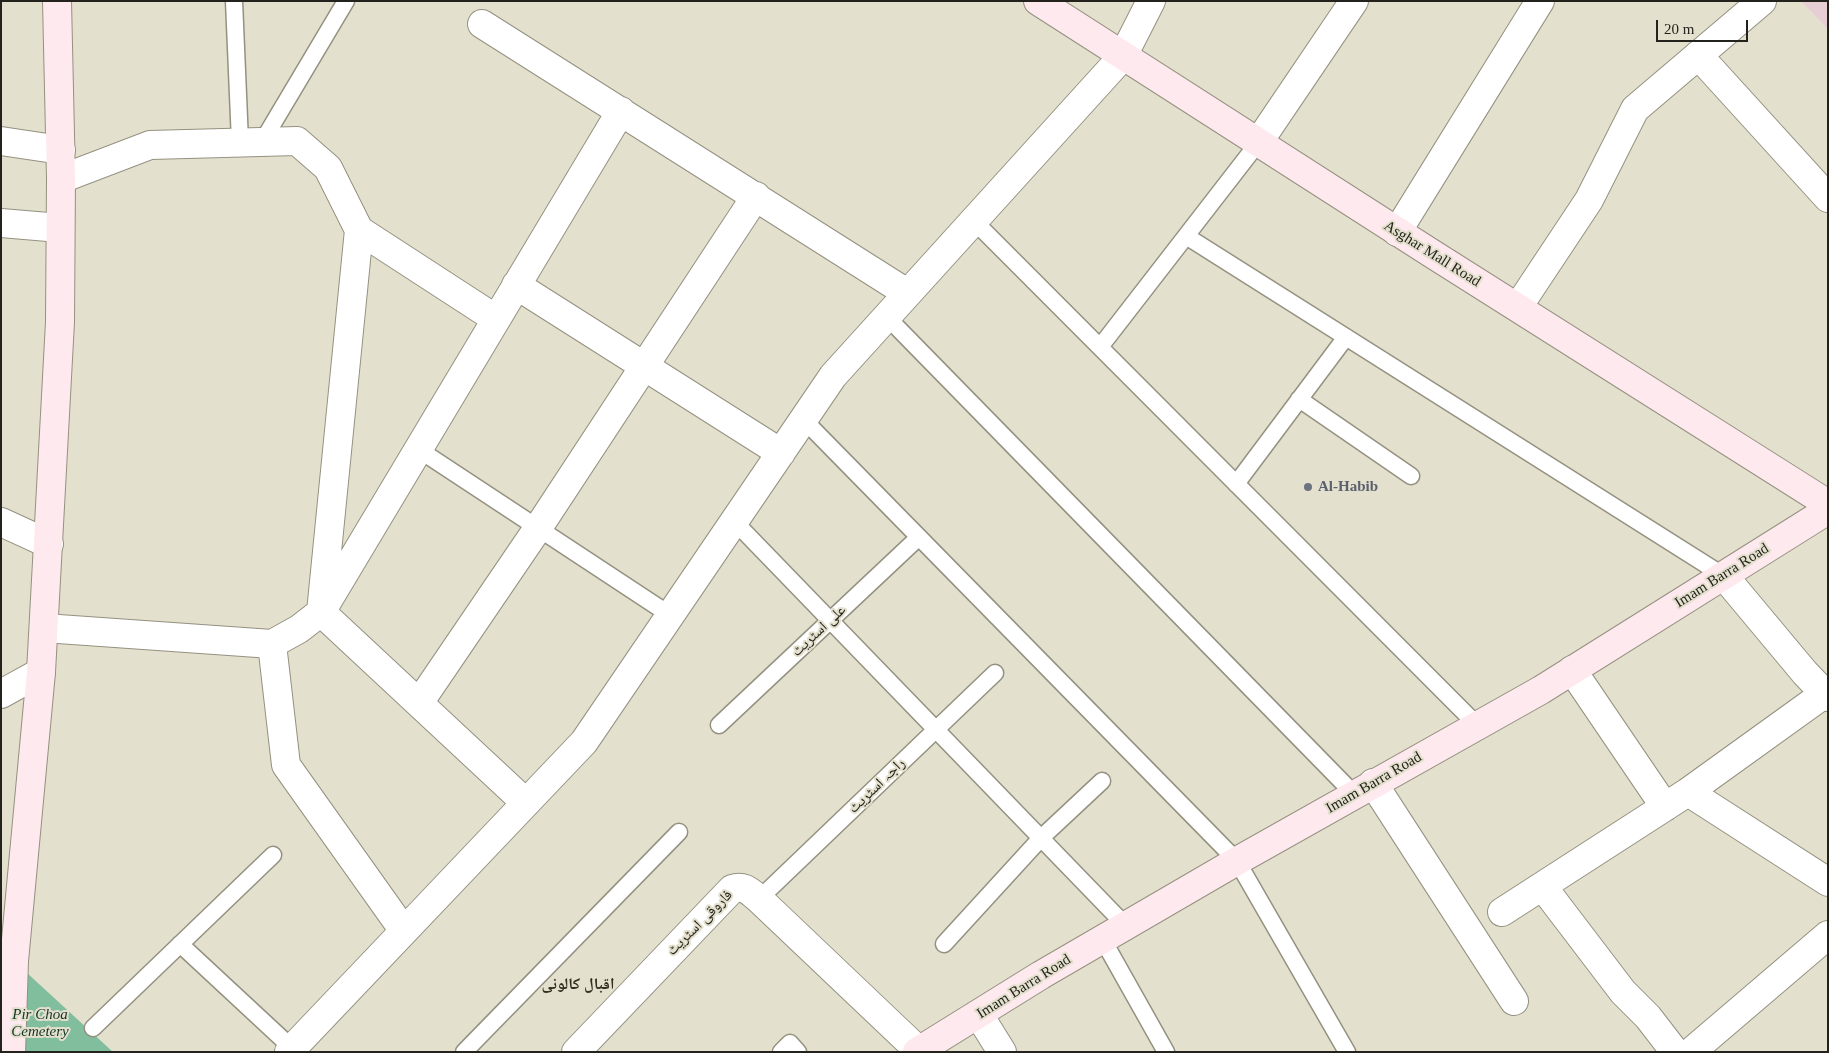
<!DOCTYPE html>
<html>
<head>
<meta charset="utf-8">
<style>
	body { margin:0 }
	#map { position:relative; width:1829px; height:1053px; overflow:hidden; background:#e4e0ce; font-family:"Times New Roman",serif }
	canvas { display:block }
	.frame { position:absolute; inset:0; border:2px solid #24221c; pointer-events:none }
	.scale { position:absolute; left:1656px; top:20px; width:92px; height:22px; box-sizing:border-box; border:2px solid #24221c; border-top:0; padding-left:6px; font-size:15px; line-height:18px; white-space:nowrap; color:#24221c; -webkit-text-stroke:4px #e4e0ce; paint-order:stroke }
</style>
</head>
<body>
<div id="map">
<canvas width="1829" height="1053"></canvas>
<div class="frame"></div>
<div class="scale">20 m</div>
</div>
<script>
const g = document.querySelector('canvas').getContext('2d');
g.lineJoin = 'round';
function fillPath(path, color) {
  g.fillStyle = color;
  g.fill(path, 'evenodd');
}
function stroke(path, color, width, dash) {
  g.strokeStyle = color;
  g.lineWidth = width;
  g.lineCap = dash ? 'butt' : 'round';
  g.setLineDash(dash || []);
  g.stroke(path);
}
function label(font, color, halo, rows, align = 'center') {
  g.font = font + ' "Times New Roman","Noto Naskh Arabic",serif';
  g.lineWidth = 4;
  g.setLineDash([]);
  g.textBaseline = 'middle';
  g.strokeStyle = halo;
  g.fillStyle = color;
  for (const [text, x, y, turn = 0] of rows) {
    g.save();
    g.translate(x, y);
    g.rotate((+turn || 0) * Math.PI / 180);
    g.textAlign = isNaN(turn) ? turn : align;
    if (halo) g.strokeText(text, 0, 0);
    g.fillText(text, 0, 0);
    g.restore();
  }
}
const education = new Path2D(`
	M1801,1H1828V29Z`);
const green = new Path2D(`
	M14,961L113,1052H11Z`);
const lane = new Path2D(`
	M234,1L240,142
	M262,142L346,1
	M973,220L1477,725
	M1186,236L1724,576
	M886,316L1354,794
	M1100,347L1258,143
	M1299,399L1411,476
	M803,419L1237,861L1347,1052
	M418,449L670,615
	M1236,484L1346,337
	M734,521L1126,926
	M719,725L919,537
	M759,899L995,673
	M1103,940L1166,1052
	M180,944L292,1048
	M944,944L1041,838L1102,781
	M93,1028L273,855
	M464,1052L679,832
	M781,1052L790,1043L798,1052`);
const street = new Path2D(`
	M482,24L907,293
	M1698,55L1828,198
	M1,141L61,150
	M1258,143L1354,1
	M61,179L150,145L297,141L328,168L359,230L496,319
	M1,223L60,228
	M359,230L321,612L526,803
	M1397,232L1540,1
	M516,285L781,453
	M1518,307L1589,200L1635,109L1762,1
	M1,522L49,544
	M1724,576L1805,673L1828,697
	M44,628L272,644L299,629L321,612L621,111
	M272,644L286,765L404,931
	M1572,670L1665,807
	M1,694L41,672
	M419,703L538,528L756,196
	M1373,783L1514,1001
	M1688,792L1828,882
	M1543,887L1623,992L1648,1017L1675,1052
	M1502,912L1688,792L1824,694
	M979,1015L1002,1052
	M289,1052L584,742L833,376L1123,56L1151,1
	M576,1052L732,889C744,885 749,891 759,899L919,1051
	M1691,1052L1828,935`);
const secondary = new Path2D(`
	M1038,1L1431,253L1828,504
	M11,1052L14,961L41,672L60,322L61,179L57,1
	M917,1052L1041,975L1237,861L1541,690L1828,510`);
const markers = [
	[1308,487,5,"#6b7280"]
];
const streetNames = [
	["Asghar Mall Road",1432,254,32],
	["Imam Barra Road",1722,576,-32],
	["علی اسٹریٹ",819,631,-43],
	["Imam Barra Road",1374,783,-30],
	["راجہ اسٹریٹ",877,786,-44],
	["فاروقی اسٹریٹ",700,923,-45],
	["Imam Barra Road",1024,987,-32]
];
const worshipNames = [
	["Al-Habib",1318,487]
];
const parkNames = [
	["Pir Choa",40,1015],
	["Cemetery",40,1032]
];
const neighbourhoodNames = [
	["اقبال کالونی",578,985]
];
fillPath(education, '#e7ced4');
fillPath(green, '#80be9e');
stroke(lane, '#959180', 19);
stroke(street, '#959180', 30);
stroke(secondary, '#959180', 30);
stroke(lane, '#fff', 16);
stroke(street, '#fff', 28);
stroke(secondary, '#fee9ef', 28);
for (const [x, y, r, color] of markers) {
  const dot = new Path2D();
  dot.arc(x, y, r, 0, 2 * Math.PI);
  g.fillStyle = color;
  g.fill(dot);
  stroke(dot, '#e4e0ce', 2);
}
label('15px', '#24221c', '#e4e0ce', streetNames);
label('bold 15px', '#5b616d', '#e4e0ce', worshipNames, 'left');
label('italic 15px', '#123324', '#e4e0ce', parkNames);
label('bold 16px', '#333022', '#e4e0ce', neighbourhoodNames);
</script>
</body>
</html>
